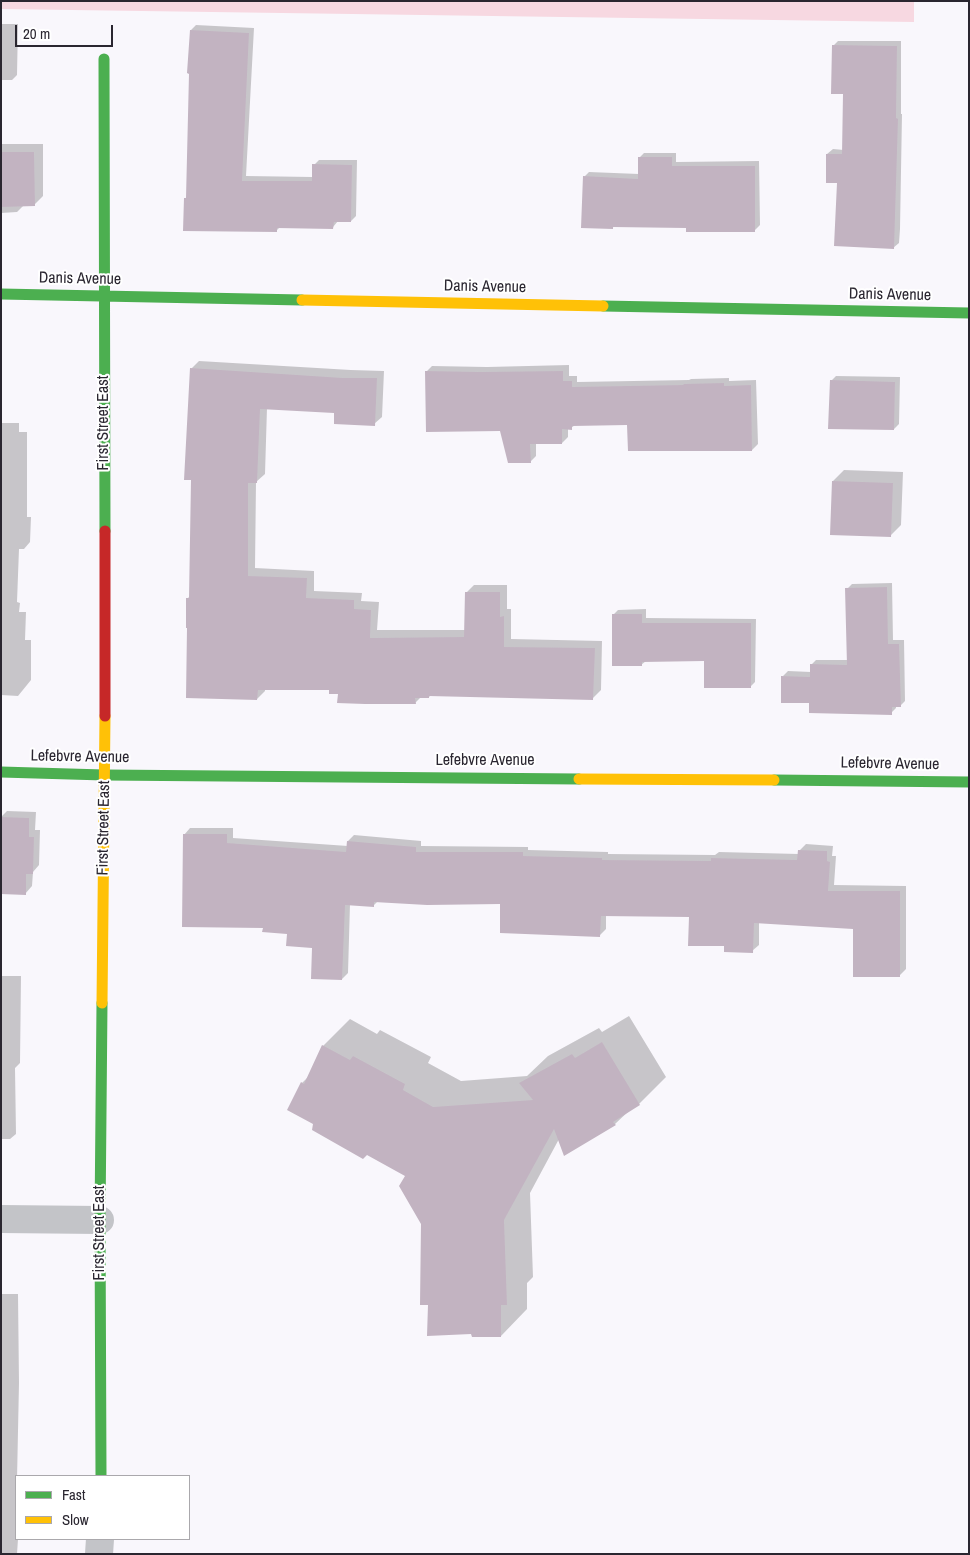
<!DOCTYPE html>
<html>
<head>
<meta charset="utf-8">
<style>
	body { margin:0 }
	#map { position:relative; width:970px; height:1555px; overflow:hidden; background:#f9f7fc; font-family:"Archivo Narrow",sans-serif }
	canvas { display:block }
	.frame { position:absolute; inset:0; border:2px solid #2a2630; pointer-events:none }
	.legend { position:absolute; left:15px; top:1475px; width:175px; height:65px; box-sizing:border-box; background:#fff; border:1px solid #aaa8ac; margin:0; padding:6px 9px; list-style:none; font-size:15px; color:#2a2630 }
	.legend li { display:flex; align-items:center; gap:10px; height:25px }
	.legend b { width:25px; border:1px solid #aaa8ac }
	.scale { position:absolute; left:15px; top:25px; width:98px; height:22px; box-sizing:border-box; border:2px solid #2a2630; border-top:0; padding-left:6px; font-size:15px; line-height:18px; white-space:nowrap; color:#2a2630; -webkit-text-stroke:4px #fff; paint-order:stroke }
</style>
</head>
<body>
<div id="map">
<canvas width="970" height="1555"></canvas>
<div class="frame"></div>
<ul class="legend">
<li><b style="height:6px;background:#4caf50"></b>Fast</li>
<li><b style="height:6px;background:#ffc107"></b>Slow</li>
</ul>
<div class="scale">20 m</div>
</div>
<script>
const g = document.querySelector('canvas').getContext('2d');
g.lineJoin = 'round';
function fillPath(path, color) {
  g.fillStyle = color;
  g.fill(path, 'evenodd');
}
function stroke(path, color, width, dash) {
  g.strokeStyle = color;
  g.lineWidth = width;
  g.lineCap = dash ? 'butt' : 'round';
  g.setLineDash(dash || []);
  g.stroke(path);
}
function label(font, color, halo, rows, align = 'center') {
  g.font = font + ' "Archivo Narrow",sans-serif';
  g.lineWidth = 4;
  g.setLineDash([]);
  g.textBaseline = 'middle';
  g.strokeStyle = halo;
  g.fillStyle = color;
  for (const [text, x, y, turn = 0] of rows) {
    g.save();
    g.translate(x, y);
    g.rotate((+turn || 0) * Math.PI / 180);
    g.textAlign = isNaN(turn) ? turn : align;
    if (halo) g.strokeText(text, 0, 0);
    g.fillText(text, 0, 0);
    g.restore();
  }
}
const green = new Path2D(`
	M1,1H914V22L1,9Z`);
const shadow = new Path2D(`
	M1,24H18L17,75L12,80H1Z
	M196,25L254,28L246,176L313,177L314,165L319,160H357L356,216L351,221H338L333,227L281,226L276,231L185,199L187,196L191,30Z
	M838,41H901V114H902L900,229L899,243L893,248L838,182L827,154L833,149L844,150V92L833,46Z
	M1,144H43V196L34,205H24L17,212L1,213Z
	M644,153H676V162L759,161L760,225L755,230L687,226H615L612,228L584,177L589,172L639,174V158Z
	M199,361L351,370L384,371L382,417L374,424L336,412L267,408L265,474L256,482L255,568L314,571V591L362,593L361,601L379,602L377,630H466V593L474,585H507V609H511V639L602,641L601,690L593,698L431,695L429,697H421L415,703L339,693L330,688L265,689V691L257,699L187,599L190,596L192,479L191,369Z
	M569,365V376H577V382L689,380L691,379L729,378V381L756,380L758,444L752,450L628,424L575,425L571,428H568V437L562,443H536V456L530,462L501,430L426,372L432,366L487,367Z
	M836,376L900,377L899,424L894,429L831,381Z
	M1,423H19V432H27V517H31L30,542L24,549H19L17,602L20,603L19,612H26L25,640H31V680L18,696L1,695Z
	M844,470L903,472L901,525L890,536L833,481Z
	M892,583L893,640H904L905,701L900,706H896V708L891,713L811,702L783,676L788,671L811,672V665L816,660H848L847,589L852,584Z
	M646,609V618L756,619L755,682L750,687L705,659L646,661L641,665L613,615L618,610Z
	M7,811L36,812L35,830H40L39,865L33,872L32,886L25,894L1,893V817Z
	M190,828H233V838L348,846V841L354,835L421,841V846L528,847V850L608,852V854L715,855L719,852L799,854V851L806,844L833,846L832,856H836L834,885L906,886V969L900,975L854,928L759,922V945L752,951L725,945L690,915H606V929L600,935L501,903L378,901L373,906L350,904L348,973L342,979L313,947L288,933L264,926L184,835Z
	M1,976H21L20,1063L15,1068L16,1134L10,1139H1Z
	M629,1016L666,1077L639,1104L631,1109L615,1124L559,1139L530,1193L533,1277L527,1283V1309L501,1336L472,1333L429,1304L423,1224L407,1176L314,1123L302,1083L308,1077L323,1046L350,1019L377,1034L380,1030L431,1057L428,1063L461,1081L527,1076L548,1056L599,1028L602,1032Z
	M1,1294H18L19,1383L16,1528V1539H18L17,1554H1Z`);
const building = new Path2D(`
	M190,30L249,33L242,181H312V164L352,165L351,222H334L333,229L277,228V232L183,231L184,198H186L189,74L187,73Z
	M832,45L897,46L896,118L898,119L894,249L834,246L837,183H826V154H842L843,94H831Z
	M1,152H34L35,206L1,207Z
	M638,157H672V166H755V232H686V228L613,227V229L581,228L583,176L638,179Z
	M190,368L343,378H377L375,426L334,424V413L260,409L257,483H248V576L307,578L306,598L354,600V609L371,610L370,638L464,637L465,592H500V617L504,616V647L595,648L593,700L429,696V698H415L416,704H365L337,703L338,694H329V690H258L257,700L186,698L187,628H186V598H189L191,480H184Z
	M425,371L480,372L563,371V381H572V387L684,385L683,384L724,383V386L751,385L752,451H628L627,425L572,426V430L562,429V444H530L531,463H508L500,431L426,432Z
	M830,380L895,382L894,430L828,429Z
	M832,481L893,483L891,537L830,535Z
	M887,587L888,644H899L901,707H892V715L809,713V703H781V676L810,677V664L847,665L845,588Z
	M612,614H642V623H751V688H704V661L642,662V666H612Z
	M1,817L29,818V837H34L33,874H26V895L1,894Z
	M183,834H227V843L346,852L347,841L416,847V852H523V856L602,858V860L711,861V858L797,860L798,850L827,851V861L830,862L828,891H900V977H853V929L754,923L753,953L724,952V946H688L689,917L601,916L600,937L500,933V904L427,905L374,902V907L345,905L342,980L311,979L312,948L286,946L287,934L262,932L263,928L182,927Z
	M602,1042L640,1105L613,1122L616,1125L564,1156L554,1129L504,1220L507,1305H501V1337H472L471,1334L427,1336L428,1305H420L421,1224L399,1186L405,1176L367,1155L363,1159L312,1130L313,1124L287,1110L301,1082L304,1084L322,1045L350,1060L353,1056L405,1084L403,1090L433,1107L533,1100L519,1083L572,1054L575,1058Z`);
const street = new Path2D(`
	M1,1219L100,1220
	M99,1554L100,1539`);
const fast = new Path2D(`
	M104,59L105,531
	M1,294L302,300
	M603,306L969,313
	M1,772L104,775L579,779
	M774,780L969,782
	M101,1476L100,1220L102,1003`);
const slow = new Path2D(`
	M302,300L603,306
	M579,779L774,780
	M102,1003L105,716`);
const jam = new Path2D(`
	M105,531V716`);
const streetNames = [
	["Danis Avenue",80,279,1],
	["Danis Avenue",485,287,1],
	["Danis Avenue",890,295,1],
	["First Street East",104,423,-90],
	["Lefebvre Avenue",80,757,1],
	["Lefebvre Avenue",485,761],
	["Lefebvre Avenue",890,764,1],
	["First Street East",104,828,-89],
	["First Street East",100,1233,-90]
];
fillPath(green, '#f7d8e1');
fillPath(shadow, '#0003');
fillPath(building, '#c2b3c1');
stroke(street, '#c3c4c8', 28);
stroke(fast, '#4caf50', 11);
stroke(slow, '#ffc107', 11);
stroke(jam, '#c62828', 11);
label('16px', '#2a2630', '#fff', streetNames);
</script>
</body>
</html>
